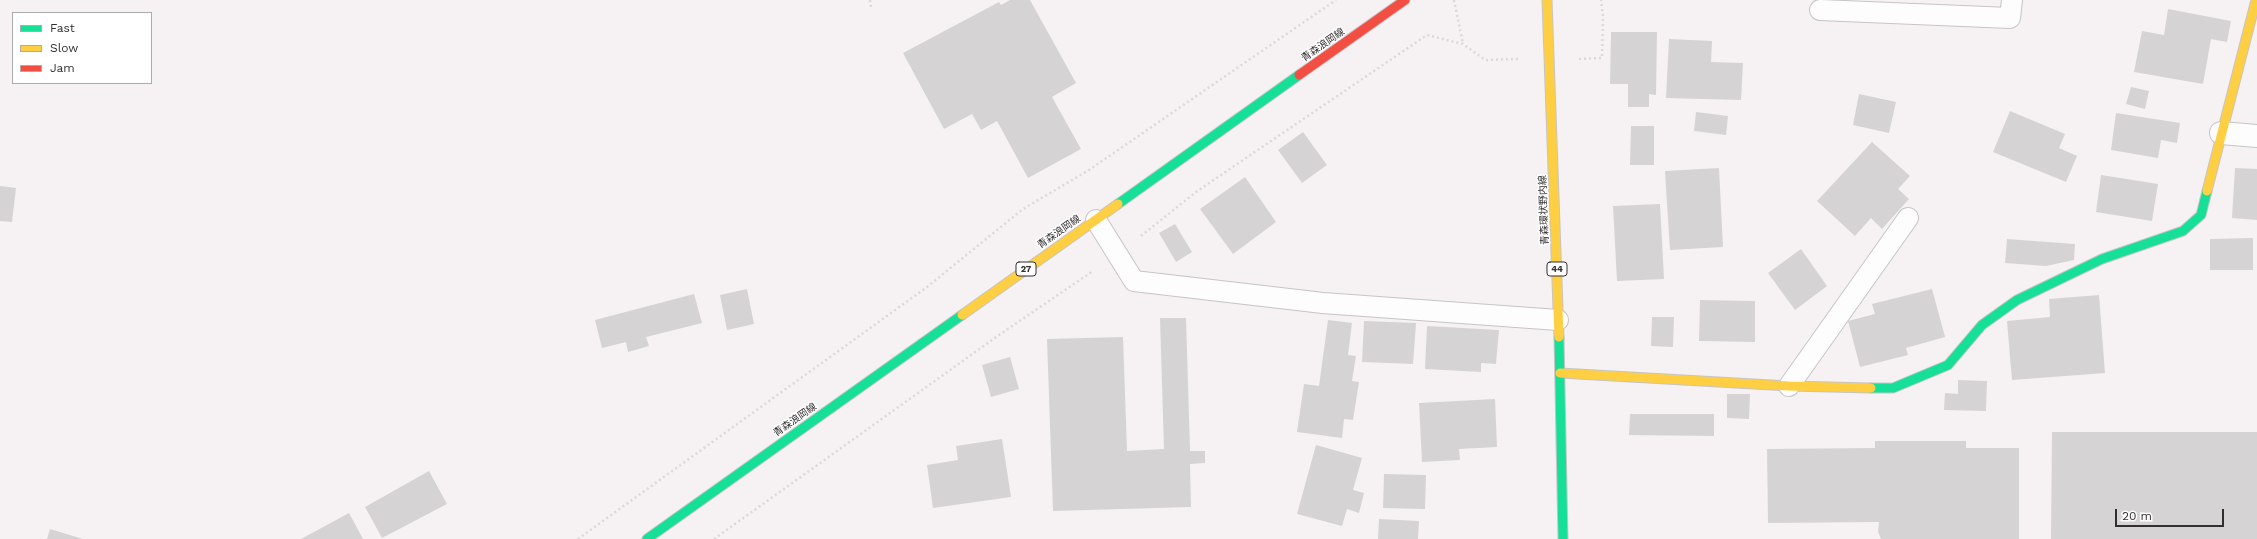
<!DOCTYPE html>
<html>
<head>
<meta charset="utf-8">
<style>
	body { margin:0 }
	#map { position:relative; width:2257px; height:539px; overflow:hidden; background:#f6f2f4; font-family:"Work Sans",sans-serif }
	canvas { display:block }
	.legend { position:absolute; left:12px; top:12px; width:140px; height:72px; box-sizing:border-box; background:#fff; border:1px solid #adacac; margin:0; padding:5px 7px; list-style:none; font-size:12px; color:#332f30 }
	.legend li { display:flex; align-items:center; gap:8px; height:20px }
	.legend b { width:20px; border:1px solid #adacac }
	.scale { position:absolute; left:2115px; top:509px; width:109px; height:18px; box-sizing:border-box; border:2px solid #332f30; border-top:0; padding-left:5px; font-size:12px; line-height:14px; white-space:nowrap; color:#332f30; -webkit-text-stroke:3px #fff; paint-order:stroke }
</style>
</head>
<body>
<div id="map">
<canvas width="2257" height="539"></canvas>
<ul class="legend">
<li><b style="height:5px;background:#16e098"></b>Fast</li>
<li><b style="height:5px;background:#ffcf43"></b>Slow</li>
<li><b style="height:5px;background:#f24e42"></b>Jam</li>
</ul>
<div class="scale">20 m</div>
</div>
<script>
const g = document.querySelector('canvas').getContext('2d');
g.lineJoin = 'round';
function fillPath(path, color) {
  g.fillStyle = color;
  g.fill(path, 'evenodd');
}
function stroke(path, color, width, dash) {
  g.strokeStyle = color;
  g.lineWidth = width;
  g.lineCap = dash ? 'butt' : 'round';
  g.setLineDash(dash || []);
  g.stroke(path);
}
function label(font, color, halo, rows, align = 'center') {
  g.font = font + ' "Work Sans","Noto Sans JP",sans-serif';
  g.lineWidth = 3;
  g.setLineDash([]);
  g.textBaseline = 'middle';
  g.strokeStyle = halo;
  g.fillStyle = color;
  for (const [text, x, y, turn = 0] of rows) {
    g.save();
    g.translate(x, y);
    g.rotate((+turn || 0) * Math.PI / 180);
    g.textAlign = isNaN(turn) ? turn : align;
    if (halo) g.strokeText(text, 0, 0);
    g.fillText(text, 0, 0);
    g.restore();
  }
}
const building = new Path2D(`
	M1010,0H1030L1076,83L1052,97L1081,149L1028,178L997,121L981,130L972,114L944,129L903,53L999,2L1001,5Z
	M2168,9L2231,21L2227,42L2211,39L2203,84L2134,72L2142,31L2164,35Z
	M1611,32H1657L1656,95L1649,94V107H1628V84H1610Z
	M1669,39L1712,41L1711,62L1743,63L1741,100L1666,98Z
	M2131,87L2149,91L2145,109L2126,104Z
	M1859,94L1896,102L1889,133L1853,125Z
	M2010,111L2065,134L2059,148L2077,156L2066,182L1993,152Z
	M1696,112L1728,116L1726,135L1694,131Z
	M2116,113L2180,123L2177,143L2161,140L2158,158L2111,150Z
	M1631,126H1654V165H1630Z
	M1303,132L1327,165L1302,183L1278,150Z
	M1872,142L1910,176L1898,189L1909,199L1882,229L1871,218L1855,236L1817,201Z
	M1719,168L1723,247L1670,250L1665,171Z
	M2235,168L2257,169V220L2232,218Z
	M2101,175L2158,184L2152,221L2096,212Z
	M1245,177L1276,222L1233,254L1200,209Z
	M0,186L16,188L12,222L0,221Z
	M1660,204L1664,279L1617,281L1613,206Z
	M1175,224L1192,252L1176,262L1159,233Z
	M2253,238V270H2210V239Z
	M2007,239L2075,244L2074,260L2046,266L2005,263Z
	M1801,249L1827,286L1795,310L1768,273Z
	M747,289L754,324L727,330L720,295Z
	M1932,289L1945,337L1906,348L1908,355L1860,367L1848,321L1875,314L1872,304Z
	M694,294L702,323L646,337L649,346L628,352L626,342L602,348L595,320Z
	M2099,295L2105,373L2012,380L2007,321L2050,317L2049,299Z
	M1700,300L1755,301V342L1699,341Z
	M1652,317H1674L1673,347L1651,346Z
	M1160,318H1186L1190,451H1205V463L1190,464L1191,507L1053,511L1047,339L1123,337L1127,451L1164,449Z
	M1328,320L1352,323L1348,355L1356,356L1352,381L1359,382L1353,420L1344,419L1342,438L1297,432L1304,384L1319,386Z
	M1364,321L1416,323L1413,364L1362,362Z
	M1427,326L1499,330L1496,364L1481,363V372L1425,369Z
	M1010,357L1019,389L991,397L982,365Z
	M1958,380L1987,381L1986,411L1944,410L1945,393L1958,394Z
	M1727,394H1750L1749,419L1727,418Z
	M1495,399L1497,447L1459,449L1460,460L1422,462L1419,403Z
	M1630,414H1714V436L1629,435Z
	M2052,432H2257V539H2051Z
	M1002,439L1011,497L933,508L927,465L958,460L956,446Z
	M1875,441H1966V448H2019V539H1881L1878,532L1879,522L1768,523L1767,449L1875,448Z
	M1316,445L1362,458L1353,490L1364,493L1359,513L1347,509L1342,526L1297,514Z
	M429,471L447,504L382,538L365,507Z
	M1384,474L1426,475L1425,509L1383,508Z
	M349,513L363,539H301Z
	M1379,519L1419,521L1418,539H1378Z
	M50,529L83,539H47Z`);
const path = new Path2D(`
	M870,0L871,8
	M1454,0L1463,44
	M1579,59L1602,58L1603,17L1601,0
	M1141,236L1196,192L1427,35L1463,44L1485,60L1518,59
	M578,539L927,287L1023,209L1089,170L1336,0
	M714,539L999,335L1093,271`);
const lane = new Path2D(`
	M1820,10L2010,18L2012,0
	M1096,220L1134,281L1323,303L1558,320
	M1789,386L1908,218`);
const street = new Path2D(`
	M2221,133L2257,136`);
const fast = new Path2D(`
	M1118,204L1299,75
	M1559,337L1563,539
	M1871,388H1893L1948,365L1982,325L2017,300L2102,259L2183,231L2201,215L2207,191
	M647,539L962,315`);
const slow = new Path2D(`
	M1547,0L1559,337
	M2207,191L2256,0
	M962,315L1118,204
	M1560,373L1789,386L1871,388`);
const jam = new Path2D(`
	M1299,75L1405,0`);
const shields = [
	[1026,269,20],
	[1557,269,20]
];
const shieldNames = [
	["27",1026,269],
	["44",1557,269]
];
const streetNames = [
	["青森浪岡線",1323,45,-35],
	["青森環状野内線",1544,210,-92],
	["青森浪岡線",1059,232,-35],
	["青森浪岡線",795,420,-35]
];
fillPath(building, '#d6d3d5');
stroke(lane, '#c7c4c5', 22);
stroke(street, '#c7c4c5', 24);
stroke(fast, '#c7c4c5', 11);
stroke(slow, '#c7c4c5', 11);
stroke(jam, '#c7c4c5', 11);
stroke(path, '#dad8d9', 2.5, [2, 3]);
stroke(lane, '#fefdfd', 20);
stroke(street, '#fefdfd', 22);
stroke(fast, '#16e098', 9);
stroke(slow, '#ffcf43', 9);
stroke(jam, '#f24e42', 9);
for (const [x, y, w] of shields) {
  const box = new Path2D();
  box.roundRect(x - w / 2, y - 7, w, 14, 3);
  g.fillStyle = '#fff';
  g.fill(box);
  stroke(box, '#332f30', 1);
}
label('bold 9px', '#332f30', null, shieldNames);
label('10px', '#332f30', '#fff', streetNames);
</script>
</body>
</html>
